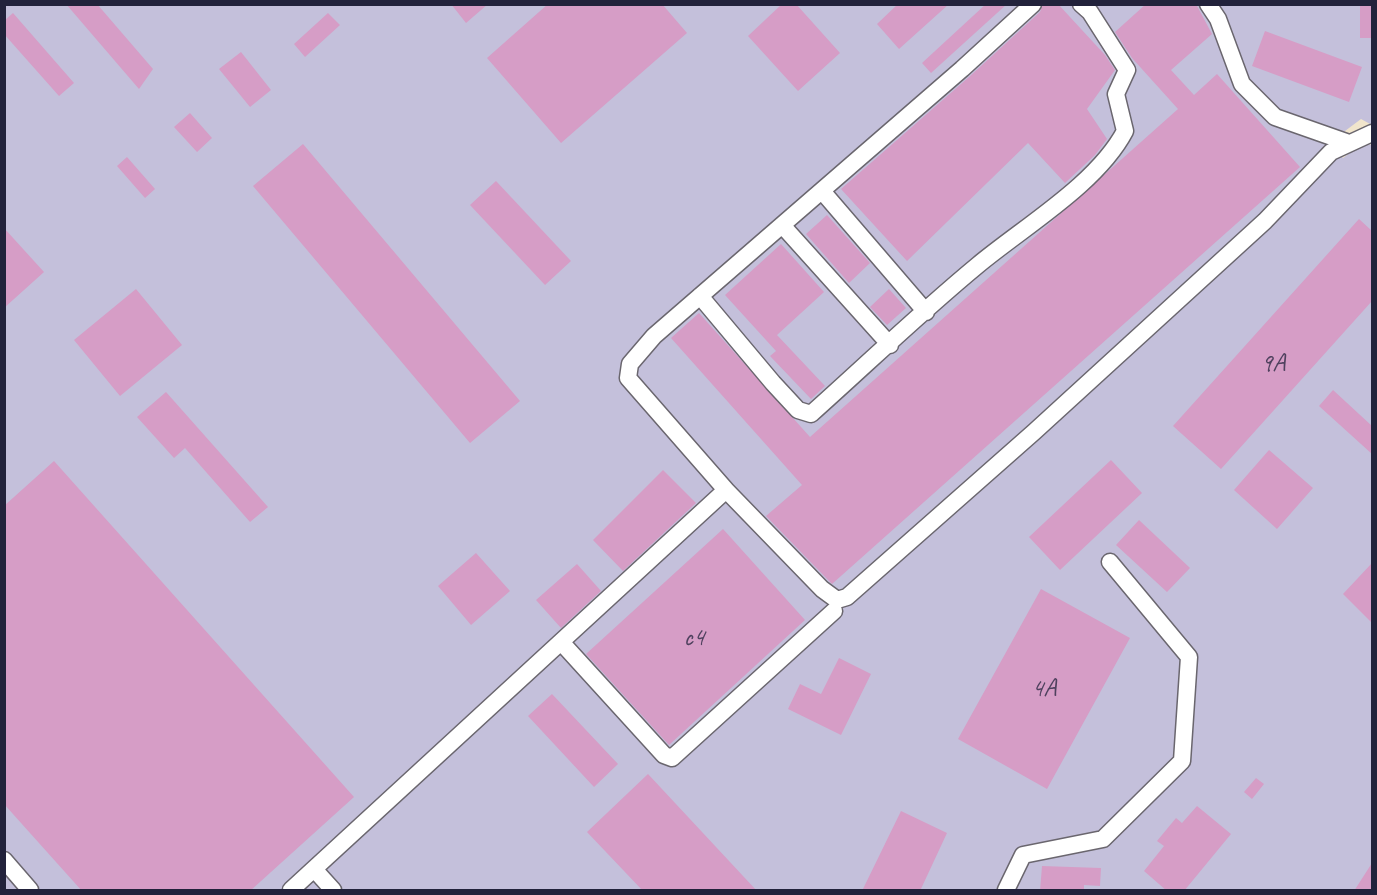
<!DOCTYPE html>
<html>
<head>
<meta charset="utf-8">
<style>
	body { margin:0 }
	#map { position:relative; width:1377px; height:895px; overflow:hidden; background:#f1e5cc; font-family:Caveat,sans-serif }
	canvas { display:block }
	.frame { position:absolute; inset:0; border:6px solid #22223b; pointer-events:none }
</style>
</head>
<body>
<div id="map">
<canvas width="1377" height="895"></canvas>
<div class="frame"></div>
</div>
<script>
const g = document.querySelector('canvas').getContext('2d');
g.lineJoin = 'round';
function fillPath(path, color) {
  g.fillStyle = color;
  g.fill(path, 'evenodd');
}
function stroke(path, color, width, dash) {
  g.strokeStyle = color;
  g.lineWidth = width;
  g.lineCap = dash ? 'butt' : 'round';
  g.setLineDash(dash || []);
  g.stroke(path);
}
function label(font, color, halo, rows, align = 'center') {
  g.font = font + ' Caveat,sans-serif';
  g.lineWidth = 6;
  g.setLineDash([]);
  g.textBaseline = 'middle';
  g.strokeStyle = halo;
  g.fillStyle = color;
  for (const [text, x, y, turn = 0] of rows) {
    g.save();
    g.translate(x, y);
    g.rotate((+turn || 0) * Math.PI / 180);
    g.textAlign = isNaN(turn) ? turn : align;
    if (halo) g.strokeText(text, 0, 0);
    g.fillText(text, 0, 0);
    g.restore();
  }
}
const industrial = new Path2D(`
	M5,5H1372V125L1361,119L1333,140L1336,149L1343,158L1363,143L1372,145V890H5Z`);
const building = new Path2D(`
	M66,4H97L153,69L139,89Z
	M451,4H488L466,23Z
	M548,4H662L687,33L561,143L487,58Z
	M782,4H796L840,53L798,91L748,36Z
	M898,4H949L899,49L877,24Z
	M986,4H1007L931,73L922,63Z
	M1043,4H1058L1105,55L1115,70L1087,109L1107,139L1095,155L1065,183L1028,143L907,261L841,189L969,77L1040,12Z
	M1146,4H1196L1212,34L1171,70L1194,95L1217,74L1300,167L832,584L766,516L802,485L671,338L699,313L810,437L1178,109L1132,58L1115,32Z
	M1360,4H1372V38H1360Z
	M13,13L74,83L59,96L4,34V21Z
	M328,13L340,25L305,57L294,44Z
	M1265,31L1362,67L1349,102L1252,66Z
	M241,52L271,90L250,107L219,69Z
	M190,113L212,138L197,152L174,127Z
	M303,144L520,401L470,443L253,186Z
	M127,157L155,189L145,198L117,166Z
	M496,181L571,261L545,285L470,205Z
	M827,215L870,263L849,283L806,234Z
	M1359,219L1372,231V301L1221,469L1173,426Z
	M4,228L44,272L4,308Z
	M781,244L824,292L777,335L825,386L811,399L770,356L776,351L725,295Z
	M136,289L182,345L120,396L74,340Z
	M889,289L906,308L887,325L870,307Z
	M1333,390L1372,426V454L1319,406Z
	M166,392L268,507L250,522L185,448L174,458L137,417Z
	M1269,450L1313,488L1277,529L1234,490Z
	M1111,460L1142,493L1060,570L1029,537Z
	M54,461L354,797L250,891H82L4,804V506Z
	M663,470L696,503L623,571L593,540Z
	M1139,520L1190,568L1167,592L1116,545Z
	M723,529L805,620L669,745L586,654Z
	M476,553L510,591L471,625L438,586Z
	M1372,563V623L1343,594Z
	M577,564L601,591L561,628L536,600Z
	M1041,589L1130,638L1047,789L958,739Z
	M839,658L871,674L841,735L788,709L800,684L821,694Z
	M552,694L618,764L594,787L528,716Z
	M648,774L757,891H643L587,832Z
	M1256,778L1264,784L1252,799L1244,792Z
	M1197,806L1231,834L1184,891H1167L1144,871L1164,846L1157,841L1176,818L1182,823Z
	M901,811L947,833L920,891H862Z
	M1372,863V891H1354Z
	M1042,866L1101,868L1100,886L1084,885V891H1040Z`);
const minor = new Path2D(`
	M1208,4L1218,19L1242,84L1275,117L1349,143
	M822,191L926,312
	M782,225L890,345
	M700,296L773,383L798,410L811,414C867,364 921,312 978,265C1025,226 1097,184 1125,131L1116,94L1127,70L1090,12L1081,4
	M726,490L628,378L630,364L654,336L962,69L1033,4
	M562,643L664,755L672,758L834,611
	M4,860L30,890
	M314,869L333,890
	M291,890L726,490L822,589L837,600L847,597L1034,432L1265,221L1331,152L1372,133
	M1006,890L1023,855L1103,839L1182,761L1189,657L1110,562`);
const numberNames = [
	["9А",1273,364],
	["с4",694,638],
	["4А",1044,689]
];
fillPath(industrial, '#c4c0db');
fillPath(building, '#d69dc6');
stroke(minor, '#6a666e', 19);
stroke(minor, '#fff', 16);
label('26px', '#4f415e', null, numberNames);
</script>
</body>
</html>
